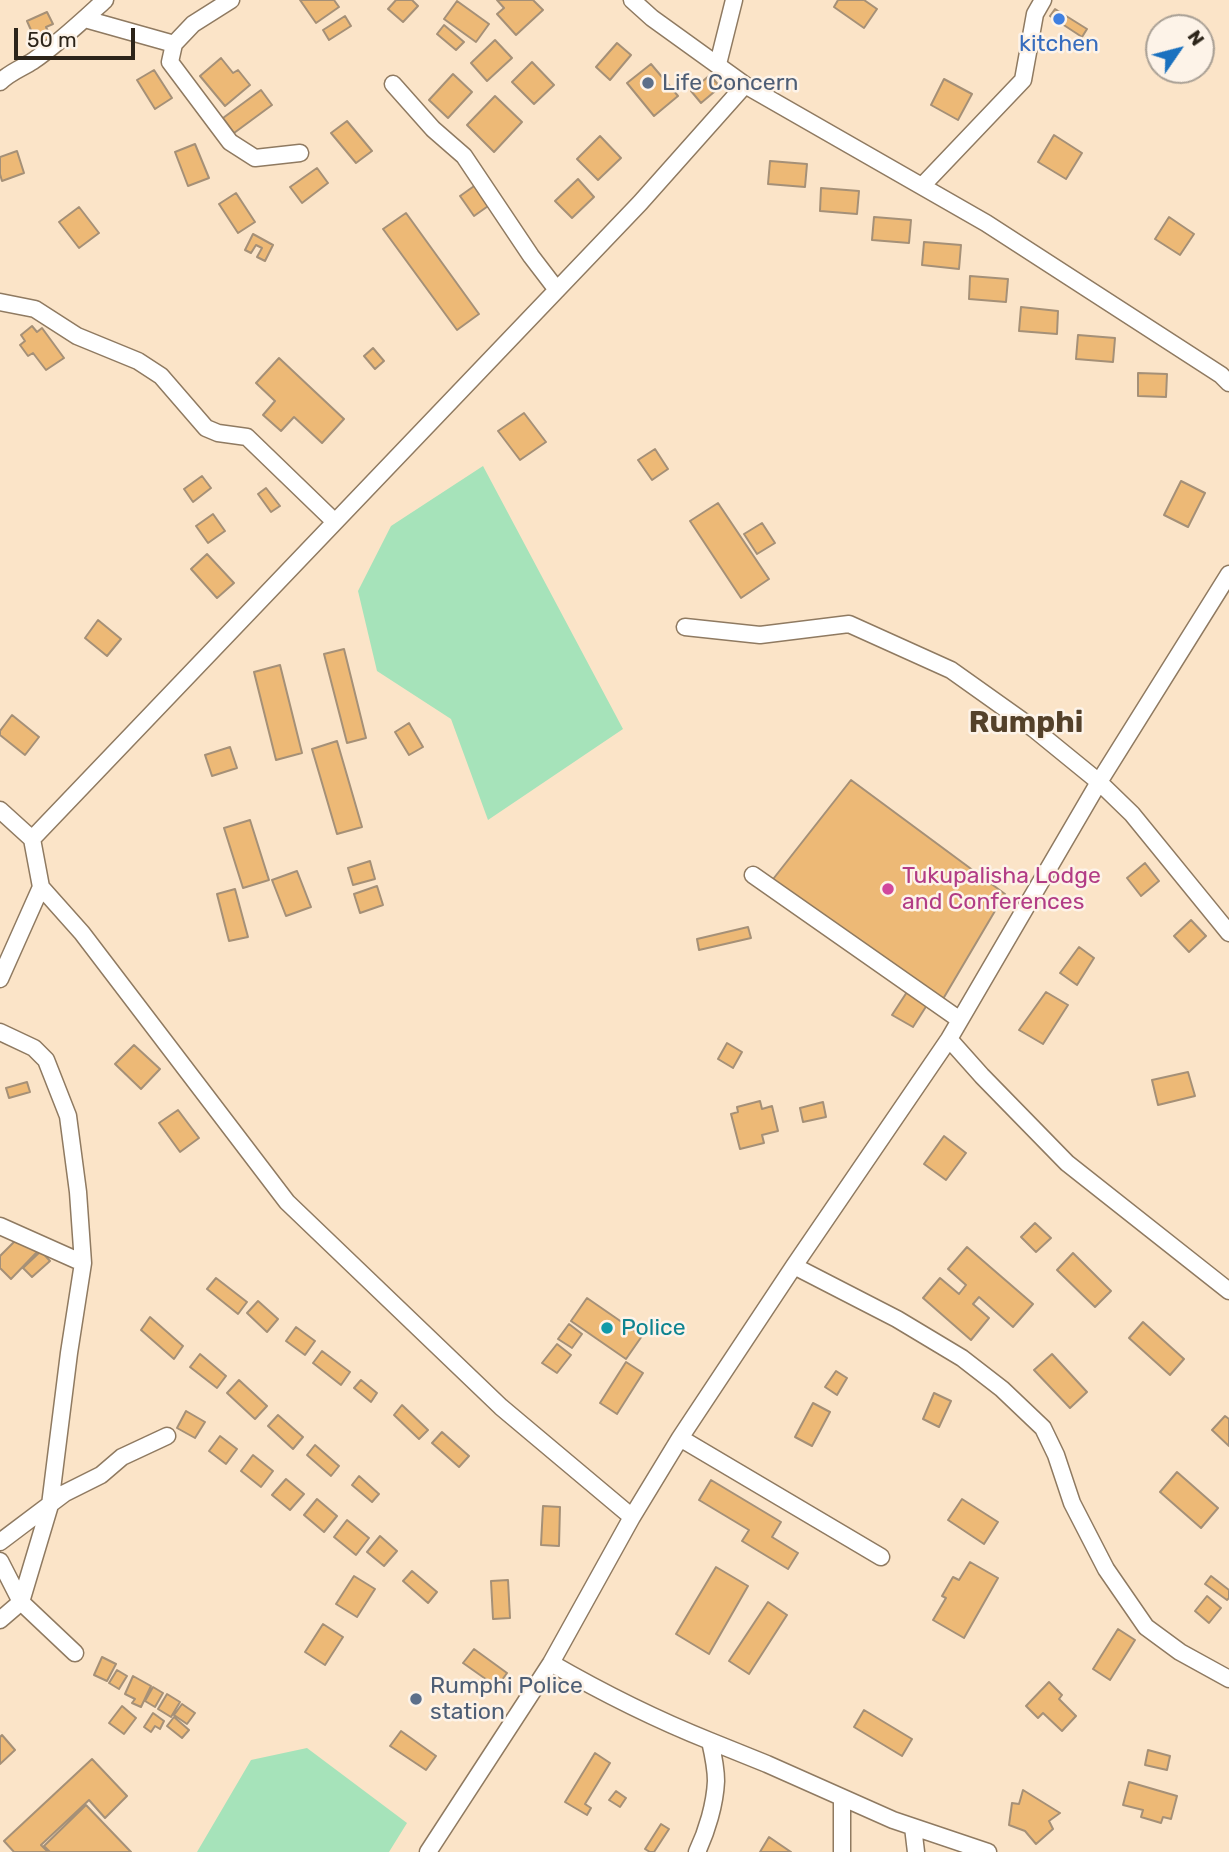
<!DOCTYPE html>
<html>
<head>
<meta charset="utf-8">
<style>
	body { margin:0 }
	#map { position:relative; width:1229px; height:1852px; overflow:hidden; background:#fbe4c8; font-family:Rubik,sans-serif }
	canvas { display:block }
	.north { position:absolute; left:1145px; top:14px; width:70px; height:70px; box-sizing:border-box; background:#fdf3e8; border:2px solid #a9a095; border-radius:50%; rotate:55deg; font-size:19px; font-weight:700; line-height:28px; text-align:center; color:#2c2419 }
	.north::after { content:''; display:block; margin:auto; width:24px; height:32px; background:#1a71bf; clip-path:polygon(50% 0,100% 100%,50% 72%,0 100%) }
	.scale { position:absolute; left:14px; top:28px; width:121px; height:32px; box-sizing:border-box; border:4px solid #2c2419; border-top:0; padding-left:9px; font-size:21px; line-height:24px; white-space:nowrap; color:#2c2419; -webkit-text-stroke:5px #fdf3e8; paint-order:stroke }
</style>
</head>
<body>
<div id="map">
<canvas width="1229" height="1852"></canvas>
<div class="north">N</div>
<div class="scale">50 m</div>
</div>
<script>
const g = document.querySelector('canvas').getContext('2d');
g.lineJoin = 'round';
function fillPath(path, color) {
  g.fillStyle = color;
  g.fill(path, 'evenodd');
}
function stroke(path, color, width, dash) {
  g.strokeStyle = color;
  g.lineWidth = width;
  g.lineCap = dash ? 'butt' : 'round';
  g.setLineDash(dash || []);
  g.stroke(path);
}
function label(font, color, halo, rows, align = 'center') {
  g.font = font + ' Rubik,sans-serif';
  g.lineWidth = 5;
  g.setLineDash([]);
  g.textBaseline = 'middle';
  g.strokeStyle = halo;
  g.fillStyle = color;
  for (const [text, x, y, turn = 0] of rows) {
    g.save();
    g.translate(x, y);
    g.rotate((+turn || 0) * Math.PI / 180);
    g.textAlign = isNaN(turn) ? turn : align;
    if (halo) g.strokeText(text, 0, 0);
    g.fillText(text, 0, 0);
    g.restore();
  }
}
const green = new Path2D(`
	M483,466L623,729L488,820L451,719L377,671L358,591L391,526Z
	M307,1748L407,1823L389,1852H197L251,1760Z`);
const building = new Path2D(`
	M300,0H334L339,7L316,23Z
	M396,0H412L418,6L403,22L388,9Z
	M497,0H533L543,10L516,35L497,14L504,8Z
	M838,0H864L877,9L864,28L834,7Z
	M457,1L489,24L476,42L444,19Z
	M1055,9L1087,29L1082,37L1050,16Z
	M47,12L53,24L46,27L51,38L37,44L27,21Z
	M345,16L351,26L329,40L323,30Z
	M444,25L464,42L456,50L437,34Z
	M495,40L512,58L487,81L471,63Z
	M617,43L631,55L610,80L596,67Z
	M221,58L233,73L238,70L250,85L225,106L200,76Z
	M532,62L554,85L534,104L512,82Z
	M651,64L678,96L654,116L627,83Z
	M154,70L172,98L155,109L137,80Z
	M453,74L472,92L448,118L429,100Z
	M710,75L720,87L701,103L691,91Z
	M944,79L972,94L958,120L931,105Z
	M261,90L272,105L234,133L223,118Z
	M495,96L522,122L494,152L467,125Z
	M347,121L372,151L356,163L331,133Z
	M1054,135L1082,153L1066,179L1038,162Z
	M600,136L621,158L598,180L577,159Z
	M195,144L209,178L188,186L175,152Z
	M17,151L24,173L2,181L0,174V157Z
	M770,161L807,164L805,187L768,184Z
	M317,168L328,183L302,203L290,187Z
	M578,179L594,197L572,218L555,201Z
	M477,184L491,204L474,216L460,196Z
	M821,188L859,191L857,214L820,211Z
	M236,193L255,222L238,233L219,204Z
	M79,207L99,233L79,248L59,222Z
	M406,213L479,314L457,330L383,229Z
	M874,217L911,220L909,243L872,240Z
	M1169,217L1194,234L1180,255L1155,239Z
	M253,234L273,245L265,261L257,257L262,248L256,245L251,253L245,250Z
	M924,242L961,245L959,269L922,265Z
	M970,276L1008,279L1006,302L969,299Z
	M1021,307L1058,311L1057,334L1019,331Z
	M32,326L37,332L42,328L64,358L46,370L33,353L28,356L20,345L25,341L21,335Z
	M1078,335L1115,338L1113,362L1076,359Z
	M373,348L384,361L375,369L364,356Z
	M279,358L344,419L322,443L294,417L281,431L263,415L275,401L256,383Z
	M1138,373L1167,374L1166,397L1138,396Z
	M524,413L546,442L520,460L498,431Z
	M655,449L668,469L652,480L638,460Z
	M202,476L211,488L193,502L184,489Z
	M1181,481L1205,493L1188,527L1164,515Z
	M266,488L280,506L271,512L258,494Z
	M718,503L769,579L741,598L690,521Z
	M213,514L225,531L208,543L196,526Z
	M762,523L775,543L757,554L744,534Z
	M207,554L234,583L217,598L191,569Z
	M98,620L121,639L107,656L85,638Z
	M344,649L366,738L347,743L324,654Z
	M280,665L302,753L276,760L254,672Z
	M12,715L39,737L25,755L0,735V731Z
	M409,723L423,747L409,755L395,732Z
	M337,741L362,827L337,834L312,749Z
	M230,747L237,768L212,776L205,755Z
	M851,780L1005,894L943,999L770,883Z
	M250,820L269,880L243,888L224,828Z
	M370,861L375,879L353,885L348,868Z
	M1145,863L1159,881L1141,896L1127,878Z
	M297,871L311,907L286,916L272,880Z
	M377,886L383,905L360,913L354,894Z
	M235,889L248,937L229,941L217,894Z
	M1191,920L1206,936L1189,952L1174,936Z
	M748,927L751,938L699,950L697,939Z
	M1079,947L1094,958L1077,985L1060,973Z
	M907,992L927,1005L913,1027L892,1015Z
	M1046,992L1068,1005L1043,1044L1019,1030Z
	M727,1043L742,1052L733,1068L718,1059Z
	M134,1045L160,1069L141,1089L115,1064Z
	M1188,1072L1195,1096L1158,1105L1152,1080Z
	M27,1082L30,1092L9,1098L6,1088Z
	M760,1101L762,1109L772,1106L778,1131L762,1135L764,1143L740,1149L731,1114L738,1112L737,1107Z
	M823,1102L826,1117L803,1122L800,1108Z
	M178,1110L199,1138L180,1152L159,1123Z
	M944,1136L966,1153L946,1180L924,1164Z
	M1035,1223L1051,1238L1036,1252L1021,1237Z
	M20,1236L37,1252L11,1279L0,1268V1256Z
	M967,1247L1033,1304L1013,1327L979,1297L973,1304L989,1318L971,1340L923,1298L940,1278L959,1294L966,1285L948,1269Z
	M41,1251L50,1261L32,1277L23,1268Z
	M1073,1253L1111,1291L1095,1307L1057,1270Z
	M216,1278L247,1302L238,1314L207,1289Z
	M587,1298L642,1336L626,1359L571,1321Z
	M258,1301L278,1319L267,1332L247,1313Z
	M150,1317L183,1346L174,1359L141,1330Z
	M1143,1322L1184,1359L1170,1375L1129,1338Z
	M569,1324L582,1334L572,1348L558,1339Z
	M296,1327L315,1341L305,1355L286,1341Z
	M557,1344L571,1355L557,1373L542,1363Z
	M322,1351L350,1372L341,1385L313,1363Z
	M200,1354L226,1376L217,1388L190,1367Z
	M1052,1354L1087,1392L1070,1408L1034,1370Z
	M626,1362L643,1373L617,1414L600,1403Z
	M836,1371L847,1378L837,1395L825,1387Z
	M239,1380L267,1406L255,1419L227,1393Z
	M361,1380L377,1393L371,1402L354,1388Z
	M934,1393L951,1401L939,1427L923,1419Z
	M813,1403L830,1412L812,1446L795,1437Z
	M402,1405L428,1430L419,1439L394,1415Z
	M186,1411L205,1422L195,1438L177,1428Z
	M278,1415L303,1437L293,1449L268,1426Z
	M1225,1416L1229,1419V1446L1212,1430Z
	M442,1432L469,1456L459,1467L432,1443Z
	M220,1436L237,1449L226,1464L209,1451Z
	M315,1445L339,1466L331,1476L307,1455Z
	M253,1455L273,1471L261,1487L241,1471Z
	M1177,1472L1218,1508L1201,1528L1160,1492Z
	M359,1476L379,1494L372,1502L352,1485Z
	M286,1479L304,1494L290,1510L272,1495Z
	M711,1480L781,1522L772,1537L798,1553L788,1569L742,1541L749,1530L699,1500Z
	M317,1499L337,1516L324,1532L304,1515Z
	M962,1499L998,1522L984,1544L948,1520Z
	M543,1506L560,1507L559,1546L541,1545Z
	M347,1520L369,1538L356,1555L334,1537Z
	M380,1536L397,1551L384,1566L367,1552Z
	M970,1562L998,1578L964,1638L933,1620L946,1598L942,1596L953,1577L959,1580Z
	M716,1567L748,1586L709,1654L676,1634Z
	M412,1571L437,1592L428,1603L403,1581Z
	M354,1576L375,1589L357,1617L336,1604Z
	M1211,1576L1229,1590V1598L1227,1600L1205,1584Z
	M508,1580L510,1618L493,1619L491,1581Z
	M1207,1596L1221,1608L1209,1623L1195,1611Z
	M768,1602L787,1615L749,1674L729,1661Z
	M323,1624L343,1637L325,1665L305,1652Z
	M1118,1629L1135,1640L1110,1680L1093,1669Z
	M474,1649L507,1673L497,1687L463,1663Z
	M102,1657L116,1664L107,1681L94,1675Z
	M117,1670L127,1676L119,1689L109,1683Z
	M133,1676L151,1686L141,1707L132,1703L135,1699L125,1694Z
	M1049,1682L1062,1695L1059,1699L1076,1716L1062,1731L1043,1713L1038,1718L1026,1706Z
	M153,1687L163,1693L155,1707L145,1701Z
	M167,1694L180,1702L171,1717L158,1709Z
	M182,1704L195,1713L187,1724L174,1715Z
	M122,1706L136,1718L124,1734L109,1723Z
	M864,1710L912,1739L902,1756L854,1727Z
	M153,1713L164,1721L160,1729L155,1726L151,1732L144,1727Z
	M174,1717L189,1730L182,1738L167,1726Z
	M401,1731L436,1756L426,1770L390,1746Z
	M2,1735L15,1750L0,1764V1737Z
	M1148,1750L1170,1756L1167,1770L1145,1765Z
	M595,1753L610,1763L585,1804L591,1808L587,1815L565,1802Z
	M92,1759L127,1796L105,1818L89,1800L41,1845L48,1852H14L4,1841Z
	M1129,1782L1177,1796L1171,1819L1163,1817L1161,1823L1141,1817L1143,1810L1123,1805Z
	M1023,1790L1060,1813L1049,1821L1053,1829L1036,1844L1025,1831L1009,1825L1012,1803L1019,1804Z
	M616,1791L626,1798L620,1807L609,1800Z
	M86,1805L131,1852H50L44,1846Z
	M661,1824L669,1829L654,1852H650L645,1849Z
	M769,1837L791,1852H760Z`);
const minor = new Path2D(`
	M231,0L193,24L174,44L170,62L230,142L255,158L300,153
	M632,0L652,18L745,85L986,223L1221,375L1229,383
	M85,19L174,44
	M718,64L734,0
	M0,82C10,72 22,68 33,61C59,43 82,21 105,0
	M393,84L433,129L464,156L531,256L557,290
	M922,186L1023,80L1035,14L1043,0
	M0,302L35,309L77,336L138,361L161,376L206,428L218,433L247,437L335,522
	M685,627L760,635L849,624L951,670L1034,729L1099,782L1132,814L1229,933
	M0,810L32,839L41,887L82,933L287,1202L501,1407L632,1517
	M32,839L640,203L745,85
	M753,875L960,1020
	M0,979L41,887
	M0,1032L34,1048L46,1060L68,1116L78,1192L83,1263L69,1353L50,1505L21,1602L0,1620
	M949,1039L982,1076L1067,1163L1229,1291
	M0,1226L83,1263
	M794,1266L897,1319L962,1358L1002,1389L1043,1428L1056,1455L1072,1503L1106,1569L1146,1627L1180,1652L1229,1679
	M680,1438L881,1557
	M0,1542L65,1493L101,1475L122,1457L167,1436
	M0,1561L21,1602L75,1653
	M551,1663C603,1693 655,1719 710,1741C713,1754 716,1768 716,1781C715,1804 707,1831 697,1852
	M710,1741L767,1764L893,1820L988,1852
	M842,1798V1852
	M913,1827L916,1852
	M428,1852L551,1663L632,1517L680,1438L794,1266L949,1039L1099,782L1229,574`);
const markers = [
	[1059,19,7,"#3f7fe0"],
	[648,83,7,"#5c6f8a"],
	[888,889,7,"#d1479c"],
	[607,1328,7,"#0f9aa8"],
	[416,1699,7,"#5c6f8a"]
];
const shopNames = [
	["kitchen",1059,44]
];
const serviceNames = [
	["Life Concern",662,83],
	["Rumphi Police",430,1686],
	["station",430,1712]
];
const hotelNames = [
	["Tukupalisha Lodge",902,876],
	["and Conferences",902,902]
];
const cultureNames = [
	["Police",621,1328]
];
const districtNames = [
	["Rumphi",1026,723]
];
fillPath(green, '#a6e3ba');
fillPath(building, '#edb976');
stroke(building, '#a59077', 2);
stroke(minor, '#8f7a61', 19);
stroke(minor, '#fff', 16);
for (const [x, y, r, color] of markers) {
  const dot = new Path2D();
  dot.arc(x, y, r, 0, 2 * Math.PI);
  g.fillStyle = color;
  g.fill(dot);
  stroke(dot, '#fdf3e8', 2.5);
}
label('23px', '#366cbe', '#fdf3e8', shopNames);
label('23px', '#4e5e75', '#fdf3e8', serviceNames, 'left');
label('23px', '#b23c85', '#fdf3e8', hotelNames, 'left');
label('23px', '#0d838f', '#fdf3e8', cultureNames, 'left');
label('bold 30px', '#54412a', '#fdf3e8', districtNames);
</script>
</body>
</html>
